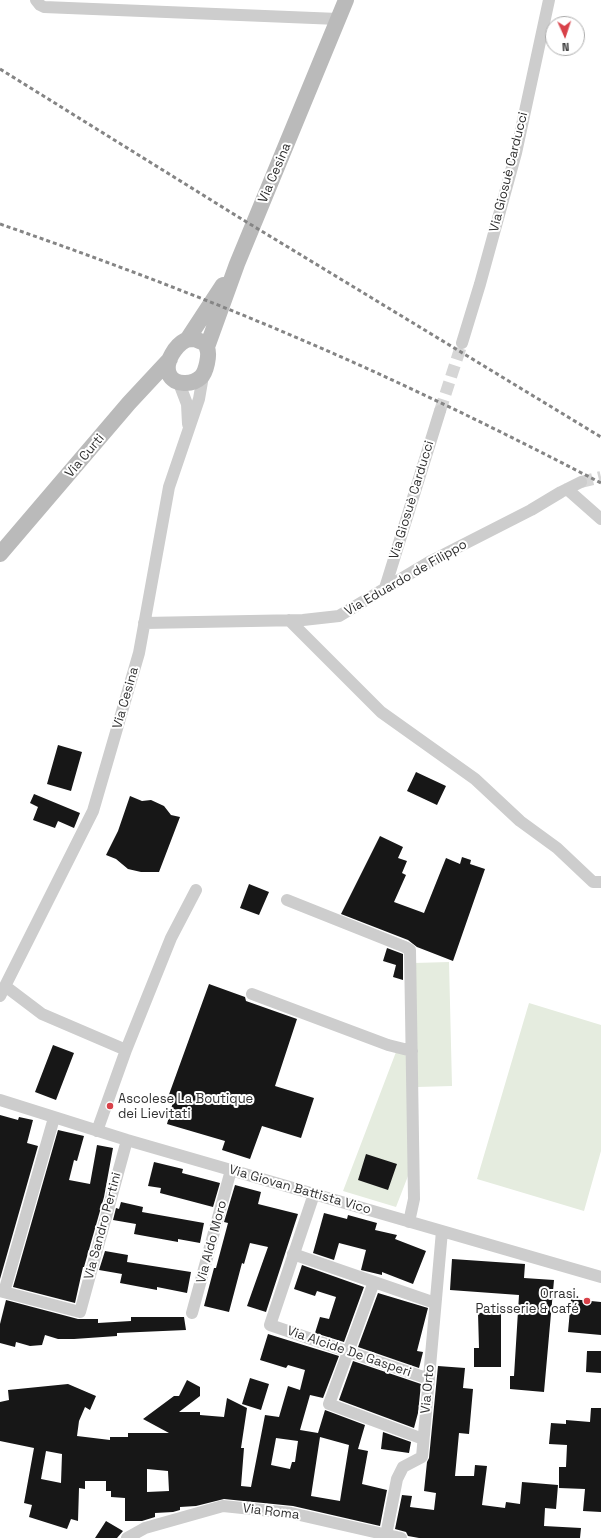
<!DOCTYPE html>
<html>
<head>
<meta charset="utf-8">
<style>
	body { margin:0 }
	#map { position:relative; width:601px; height:1538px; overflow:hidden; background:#fff; font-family:"Space Grotesk",sans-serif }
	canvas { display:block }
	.north { position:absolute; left:545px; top:16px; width:40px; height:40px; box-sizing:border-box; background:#fff; border:1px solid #acacac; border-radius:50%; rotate:177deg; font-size:11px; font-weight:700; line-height:16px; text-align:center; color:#303030 }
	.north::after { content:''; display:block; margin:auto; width:14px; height:18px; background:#d84149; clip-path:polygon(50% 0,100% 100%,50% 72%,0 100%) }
</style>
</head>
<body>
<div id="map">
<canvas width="601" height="1538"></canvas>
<div class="north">N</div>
</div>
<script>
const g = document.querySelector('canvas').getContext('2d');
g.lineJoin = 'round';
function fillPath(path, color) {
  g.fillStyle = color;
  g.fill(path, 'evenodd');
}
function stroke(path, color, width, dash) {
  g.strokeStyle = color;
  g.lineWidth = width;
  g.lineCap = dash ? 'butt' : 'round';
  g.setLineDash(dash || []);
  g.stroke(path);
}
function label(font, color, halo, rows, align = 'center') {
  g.font = font + ' "Space Grotesk",sans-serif';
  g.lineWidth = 4;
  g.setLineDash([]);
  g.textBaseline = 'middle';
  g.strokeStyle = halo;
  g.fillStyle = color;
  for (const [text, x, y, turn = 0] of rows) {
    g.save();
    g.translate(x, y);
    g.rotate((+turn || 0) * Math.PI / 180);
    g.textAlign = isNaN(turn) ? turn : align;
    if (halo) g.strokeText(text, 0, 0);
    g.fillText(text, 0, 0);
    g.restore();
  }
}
const green = new Path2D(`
	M449,962L452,1086L417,1087L414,963Z
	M529,1003L601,1025V1151L584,1211L477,1179Z
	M396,1052L409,1056L408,1176L396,1207L343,1191Z`);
const building = new Path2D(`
	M58,745L82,752L71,791L47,784Z
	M416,772L446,786L437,805L407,791Z
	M34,794L80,813L74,828L58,821L55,828L33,820L38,807L30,803Z
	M130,796L142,801L151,800L164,806L171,815L180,817L159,872H141L128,869L116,859L106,855L118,831Z
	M380,836L403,847L398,858L407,861L402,873L406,875L394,902L424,913L446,858L460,864L462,857L471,860L470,864L485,869L453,961L417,947L408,940L341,914Z
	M249,884L269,892L259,915L240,908Z
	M387,948L403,954V980L393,977L396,965L383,961Z
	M209,984L245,997L246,1001L297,1019L275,1086L314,1098L301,1138L262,1126L250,1159L222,1150L225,1141L167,1124L173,1102L167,1100Z
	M53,1045L74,1053L56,1100L35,1092Z
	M0,1115L18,1120L19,1117L33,1120L27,1143L38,1146L0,1279Z
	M58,1130L84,1136L77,1161L74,1160L69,1180L90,1184L97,1145L113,1148L104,1197L84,1267H83L75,1303L13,1287Z
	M366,1154L397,1164L388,1190L358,1180Z
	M154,1162L183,1169L182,1173L220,1183L213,1207L160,1193L161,1188L148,1186Z
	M235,1185L261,1192L258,1204L298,1214L266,1312L247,1306L268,1247L250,1243L244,1264L242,1263L229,1312L204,1306L214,1268H216L228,1223L224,1222Z
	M121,1202L143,1207L142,1212L204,1223L200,1243L178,1239V1242L134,1234L136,1224L113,1220L116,1208L119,1209Z
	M324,1213L347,1219L348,1215L377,1223L375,1230L397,1235L395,1239L426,1251L413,1284L382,1272V1275L361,1270L366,1250L339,1243L334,1260L313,1253Z
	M105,1251L128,1255L127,1262L191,1272L187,1293L157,1287V1290L120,1283L122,1274L99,1270Z
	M452,1259L525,1264L524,1278L554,1280L544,1392L510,1389V1376H514L519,1295L450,1290Z
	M302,1265L364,1287L344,1342L315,1333L320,1317L329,1319L336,1297L317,1291L315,1296L294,1289Z
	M378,1293L428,1308L417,1351L423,1352L419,1368L358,1347Z
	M571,1299L601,1302V1335L568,1332Z
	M6,1300L78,1319H98V1323L131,1321V1317H184L186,1330L117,1333V1336L74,1339H58L45,1335L42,1345L30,1346L16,1342L15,1347L0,1343V1324Z
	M501,1312V1367H474V1348H479L478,1313Z
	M268,1334L339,1356L323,1398L310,1395L300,1430L318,1433L325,1410L365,1425L358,1449L368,1451L362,1484L387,1490L380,1526L293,1506L224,1499L196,1506L180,1507V1510L173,1512L155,1513V1517L142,1521H125V1498L111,1497V1491H106V1481H85V1489L79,1488L78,1521L71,1519L67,1529L29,1517L32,1505L24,1503L34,1448L0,1441V1402L9,1400L8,1390L68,1384L96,1396L90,1410L85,1407L79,1421L77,1436L110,1440V1437H128V1433H169L143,1419L174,1396H179L187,1380L200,1387V1396L179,1412H200V1415L224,1417L227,1398L247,1408L241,1448H244L241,1486L251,1487L265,1415L279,1417L288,1386L300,1390L305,1370L288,1365L286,1368L260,1360ZM320,1437L349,1445L340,1501L311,1496ZM276,1438L298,1441L295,1462H292L290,1469L271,1465ZM46,1451L62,1454L61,1483L41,1479ZM147,1469L168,1471L169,1491L147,1492Z
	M587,1351H601V1373L586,1372Z
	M353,1361L421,1384L418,1413L414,1428L339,1400Z
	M438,1366L465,1368L463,1388L473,1389L469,1434L459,1433L455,1476H474L475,1465L487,1466L482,1505L505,1508L506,1502L520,1504L522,1482L558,1485L556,1509L545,1508L544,1526L581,1528L580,1538H419L408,1536L406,1532L395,1529L402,1495L412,1496L410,1507L434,1510L436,1493L424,1491L427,1462L429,1458Z
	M250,1378L269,1384L261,1410L242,1404Z
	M591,1408H601V1512L583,1511L585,1489L559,1488V1467H566L567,1445L549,1444L551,1423L566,1424V1420L590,1422Z
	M383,1432L411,1442L409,1453L381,1449Z
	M106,1521L123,1531L117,1538H95Z`);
const minorTunnel = new Path2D(`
	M440,411L462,343
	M581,482L601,477`);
const minor = new Path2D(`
	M36,0L40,5L44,7L338,19
	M462,343L480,284L516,153L549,0
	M179,383L187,404L188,424
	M567,489L601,519
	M385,588L440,411
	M289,620L381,712L475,779L520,821L557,848L593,882H601
	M144,623L303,620L339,616L431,561L531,510L561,492L581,482
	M287,900L405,947L410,950L414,1199L409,1222
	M5,986L42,1014L126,1050
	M252,994L388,1045L412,1051
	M0,996L93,811L139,653L169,487L199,399L203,376
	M0,1100L127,1140L601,1277
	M97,1131L126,1050L171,938L196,890
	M314,1194L270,1325L429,1379
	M293,1254L435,1303
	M374,1282L329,1404L423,1439
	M0,1291L80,1312L127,1140
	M4,1292L54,1118
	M192,1313L231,1170
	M386,1535L397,1479L403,1467L422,1457L442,1231
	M127,1538L145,1528L223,1506L291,1513L401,1538`);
const secondary = new Path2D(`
	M195,339C200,341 206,343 207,348C210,355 206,372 201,377C193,385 174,386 169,374C164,362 176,345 186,340C189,339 192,339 195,339Z
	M187,340L223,285
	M207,347L237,264L346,0
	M0,554L129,403L170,359`);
const rail = new Path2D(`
	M0,69L240,218L601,437
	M0,224C104,260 207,299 307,342C407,385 505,433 601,483`);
const markers = [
	[110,1106,4,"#d84149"],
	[587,1301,4,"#d84149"]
];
const streetNames = [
	["Via Giosuè Carducci",509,172,-76],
	["Via Cesina",275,173,-67],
	["Via Curti",85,456,-50],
	["Via Giosuè Carducci",412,500,-73],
	["Via Eduardo de Filippo",406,578,-30],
	["Via Cesina",126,698,-74],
	["Via Giovan Battista Vico",300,1190,16],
	["Via Sandro Pertini",103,1226,-75],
	["Via Aldo Moro",212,1242,-75],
	["Via Alcide De Gasperi",349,1352,19],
	["Via Orto",428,1389,-85],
	["Via Roma",271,1512,7]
];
const poiNames = [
	["Ascolese La Boutique",118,1099],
	["dei Lievitati",118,1114],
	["Orrasi.",579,1294,"right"],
	["Patisserie & café",579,1309,"right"]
];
fillPath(green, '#e5ecdf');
fillPath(building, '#171717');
stroke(minorTunnel, '#d6d6d6', 12, [12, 6]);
stroke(minor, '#cdcdcd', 12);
stroke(secondary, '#bababa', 16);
stroke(rail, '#858585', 3, [4, 3]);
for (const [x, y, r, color] of markers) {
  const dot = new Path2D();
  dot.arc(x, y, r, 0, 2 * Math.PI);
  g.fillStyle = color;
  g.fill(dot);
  stroke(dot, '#fff', 1.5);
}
label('13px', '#303030', '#fff', streetNames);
label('13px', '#303030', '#fff', poiNames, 'left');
</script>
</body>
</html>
